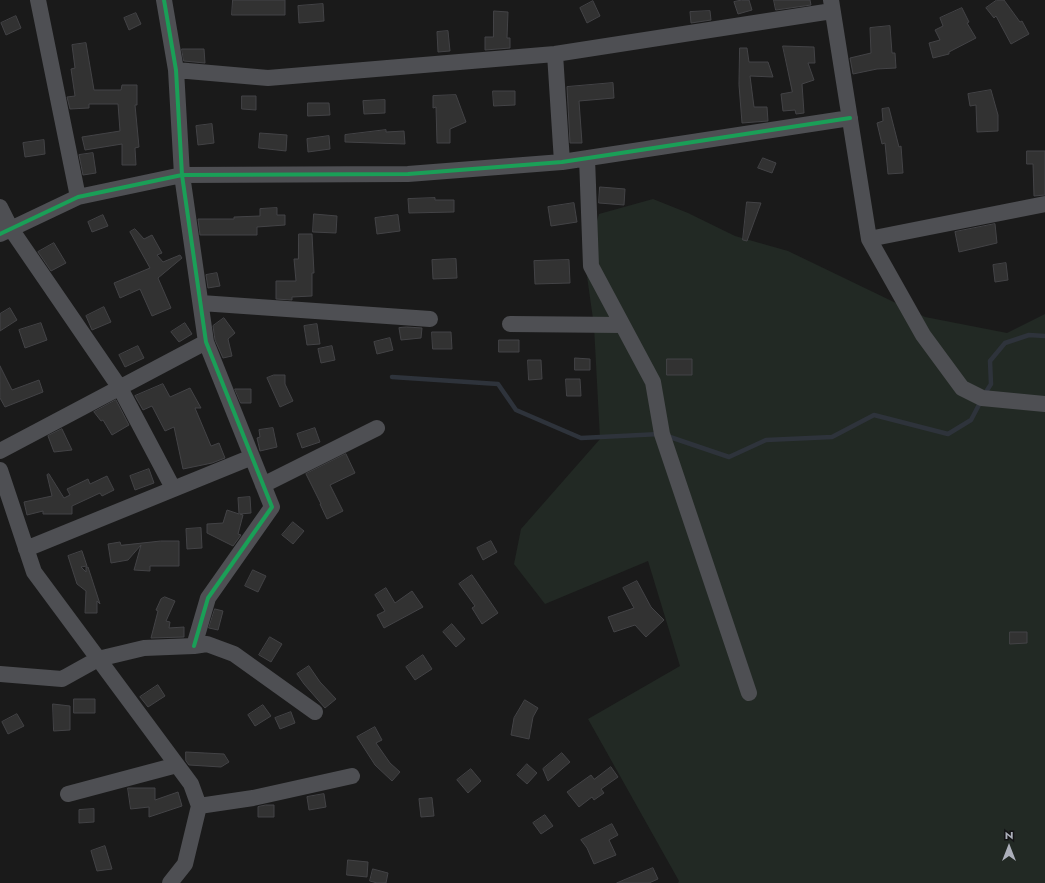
<!DOCTYPE html>
<html>
<head>
<meta charset="utf-8">
<style>
	body { margin:0 }
	#map { position:relative; width:1045px; height:883px; overflow:hidden; background:#1a1a1a; font-family:Jost,sans-serif }
	canvas { display:block }
	.north { position:absolute; left:989px; top:827px; width:40px; height:40px; -webkit-text-stroke:3px #141416; paint-order:stroke; rotate:0deg; font-size:11px; font-weight:700; line-height:16px; text-align:center; color:#acafba }
	.north::after { content:''; display:block; margin:auto; width:14px; height:18px; background:#acafba; clip-path:polygon(50% 0,100% 100%,50% 72%,0 100%) }
</style>
</head>
<body>
<div id="map">
<canvas width="1045" height="883"></canvas>
<div class="north">N</div>
</div>
<script>
const g = document.querySelector('canvas').getContext('2d');
g.lineJoin = 'round';
function fillPath(path, color) {
  g.fillStyle = color;
  g.fill(path, 'evenodd');
}
function stroke(path, color, width, dash) {
  g.strokeStyle = color;
  g.lineWidth = width;
  g.lineCap = dash ? 'butt' : 'round';
  g.setLineDash(dash || []);
  g.stroke(path);
}
const green = new Path2D(`
	M653,199L688,213L735,236L788,251L925,317L1007,333L1045,314V883H678L679,881L588,719L680,666L648,561L545,604L514,564L521,529L600,439L594,326L585,262L599,214Z`);
const stream = new Path2D(`
	M392,377L498,384L516,410L581,438L660,434
	M984,395L991,384L990,361L1005,343L1029,335L1045,336
	M667,436L729,457L766,440L832,437L874,415L948,434L971,420L981,401`);
const building = new Path2D(`
	M233,0H285V15H232Z
	M742,0H749L752,10L738,14L734,2Z
	M774,0H810L811,5L776,10Z
	M997,0H1004L1020,22L1022,21L1029,34L1011,44L996,16L994,18L986,8Z
	M593,1L600,16L587,23L580,8Z
	M323,4L324,21L299,23L298,6Z
	M962,8L969,22L967,23L976,38L949,52V54L933,58L929,43L940,40L935,30L943,26L940,18Z
	M494,11L508,12L507,38H510V48L485,50V37H493Z
	M710,11L711,20L691,23L690,12Z
	M136,13L141,24L129,30L124,18Z
	M16,16L21,28L6,35L1,23Z
	M890,26L892,53H895L896,68L877,69L853,74L850,58L871,53L870,28Z
	M448,31L450,51L438,52L437,32Z
	M86,43L94,90H121L122,85H137V105H135L139,147L135,148L136,165H122V144L85,150L82,137L120,131L118,104H89V108L70,109L67,97L75,96L71,69L75,68L72,45Z
	M783,46L814,47L815,63H808L814,80L802,84L804,113L796,114L795,110L783,111L781,94L792,92Z
	M740,48H747L749,62H768L773,77L750,76L754,107H767L768,121L742,123L739,85Z
	M182,49H204L205,63L184,61Z
	M613,83L614,98L579,101L582,143H570L567,87Z
	M991,90L998,115V131L977,132L976,105L970,106L968,94Z
	M493,91H515V105L494,106Z
	M456,95L466,122L450,129V143H437L436,107L433,108V96Z
	M242,96H256V110L242,109Z
	M385,100V113L364,114L363,101Z
	M308,103H329L330,115L308,116Z
	M889,108L899,147L901,146L903,173L888,174L885,143L882,144L877,123L883,121L882,109Z
	M212,124L214,143L198,145L196,126Z
	M386,130V132L404,131L405,144L345,142V135Z
	M260,133L287,135L286,151L259,148Z
	M329,136L330,149L308,152L307,139Z
	M44,140L45,154L25,157L23,143Z
	M1027,151H1045V195L1034,196L1033,164H1027Z
	M93,153L96,173L83,175L79,155Z
	M763,158L776,163L772,173L758,168Z
	M600,187L625,189L624,205L599,203Z
	M435,198V200H454V212L409,213L408,199Z
	M747,202L761,203L747,241L743,240Z
	M574,203L577,222L551,226L548,207Z
	M277,208V215H285V225L257,227V235H200L198,219H234V217L260,216V209Z
	M314,214L337,216L336,233L313,232Z
	M103,215L108,226L92,232L88,222Z
	M398,215L400,231L377,234L375,218Z
	M995,224L997,243L959,252L955,232Z
	M135,229L144,239L152,235L162,253L157,255L163,262L180,255L182,258L158,278L171,308L152,316L140,289L120,298L114,283L150,268L130,232Z
	M299,234H312L314,273H312V296L292,297V300L276,299V281H296L294,259H298Z
	M54,243L66,263L51,271L38,252Z
	M456,259L457,278L433,279L432,260Z
	M569,260L570,283L535,284L534,261Z
	M1006,263L1008,280L995,282L993,265Z
	M217,273L220,286L208,288L206,275Z
	M104,307L111,322L92,330L86,316Z
	M10,308L17,320L0,331V314Z
	M224,318L235,333L228,339L232,356L223,358L215,340L213,326Z
	M41,323L47,340L25,348L19,330Z
	M185,323L192,334L179,342L171,332Z
	M317,324L320,344L307,345L304,326Z
	M407,327L422,328L421,338L401,340L399,328Z
	M432,332H451L452,349H433Z
	M390,338L393,350L377,354L374,342Z
	M499,340H519V352H499Z
	M138,346L144,358L125,367L119,355Z
	M332,346L335,360L321,363L318,349Z
	M575,358L590,359V370H575Z
	M667,359H692V375H667Z
	M528,360H541L542,379L529,380Z
	M0,366L12,390L39,380L43,392L5,407L0,398Z
	M274,375H285V384L293,401L280,407L267,378Z
	M566,379H580L581,396H567Z
	M163,384L170,397L190,388L201,408H195L211,446L219,443L225,458L212,463L183,469L174,427L165,431L152,406L143,410L135,396Z
	M235,389H251V403H241Z
	M116,400L129,425L112,435L103,420L101,421L94,412Z
	M273,428L277,447L260,451L257,438L260,437L259,430Z
	M315,428L320,442L302,448L297,434Z
	M62,429L72,450L54,452L48,436Z
	M346,454L355,473L330,485L343,511L327,519L320,504H321L306,474Z
	M149,469L154,483L135,490L130,476Z
	M49,474L64,498L70,495L67,489L88,479L90,484L107,476L114,490L102,496L100,493L72,506V514H43V511L27,515L24,502L52,496L47,475Z
	M250,497L251,513L240,514L243,515L238,534L241,535L233,546L207,533V524L223,523L227,510L239,514L238,498Z
	M293,522L304,531L293,544L282,535Z
	M201,528L202,548L187,549L186,529Z
	M161,541H179V566H150V571L134,570L141,545L128,560L111,563L108,544L120,542L121,545Z
	M491,541L497,552L483,560L477,548Z
	M82,551L87,566L81,567L86,572V567H88L100,604L97,601V613H85L86,591L77,584L68,556Z
	M253,570L266,576L258,592L245,586Z
	M472,575L498,613L482,624L472,608L475,606L459,584Z
	M637,581L651,607L664,620L646,637L635,625L614,632L608,617L634,608L623,588Z
	M386,588L395,603L412,591L423,607L384,628L377,615L385,611L375,595Z
	M165,597L175,601L166,621L170,622L169,628L184,627V637L151,638L158,611L156,610L161,599Z
	M215,609L223,611L218,630L209,628Z
	M452,624L465,639L456,647L443,632Z
	M1010,632H1027V643L1010,644Z
	M270,637L282,644L271,662L259,655Z
	M423,655L432,669L415,680L406,667Z
	M309,666L320,682L336,699L325,708L304,684L297,674Z
	M158,685L165,696L148,707L140,697Z
	M74,699H95V713H74Z
	M525,700L538,708L533,717L529,739L511,735L514,718Z
	M53,704L70,706V730L54,731Z
	M263,705L271,716L255,726L248,715Z
	M291,712L295,723L280,729L275,718Z
	M17,714L24,726L8,734L2,722Z
	M375,727L382,740L376,743L390,763L400,772L392,781L375,765L357,737Z
	M186,752L224,754L229,762L221,767L189,765L186,761Z
	M562,753L570,762L548,781L543,769Z
	M527,764L537,773L527,784L517,775Z
	M611,767L618,777L601,789L604,793L594,800L592,797L579,807L567,792L591,775L594,779Z
	M471,769L481,781L468,793L457,780Z
	M128,788H155V800L178,792L182,806L149,817V807L131,809Z
	M324,794L326,807L309,810L307,797Z
	M432,798L434,816L421,817L419,799Z
	M266,805H274V817H258V807Z
	M94,809V822L79,823V810Z
	M545,815L553,826L541,834L533,823Z
	M612,824L618,835L609,840L616,855L594,864L587,848L581,840Z
	M105,846L112,869L97,871L91,851Z
	M348,860L368,862L367,877L347,875Z
	M653,868L658,879L649,883H617Z
	M373,869L388,873L386,883H377L370,881Z`);
const minor = new Path2D(`
	M38,0L78,197
	M164,0L176,70L182,175L206,342L272,507L208,598L194,646
	M831,0L869,239L923,335L962,388L982,398L1045,404
	M555,54L562,162
	M176,70L268,78L555,54L832,11
	M587,158L591,266L653,382L662,434L749,693
	M0,207L11,229L120,388L173,488
	M0,234L78,197L182,175L408,174L562,162L850,118
	M869,239L1045,204
	M201,303L430,319
	M510,324L622,325
	M0,451L206,342
	M0,470L34,572L191,784L199,806L185,864L170,883
	M263,485L377,428
	M26,549L252,457
	M0,674L62,679L98,659L144,648L194,646L207,644L234,654L315,712
	M68,794L177,765
	M199,806L253,798L352,776`);
const cycleway = new Path2D(`
	M164,0L176,70L182,175L206,342L272,507L208,598L194,646
	M0,234L78,197L182,175L408,174L562,162L850,118`);
fillPath(green, '#222924');
stroke(stream, '#2e333b', 4.5);
fillPath(building, '#323232');
stroke(building, '#434346', 1);
stroke(minor, '#4e4f53', 16);
stroke(cycleway, '#1a9f57', 4);
</script>
</body>
</html>
